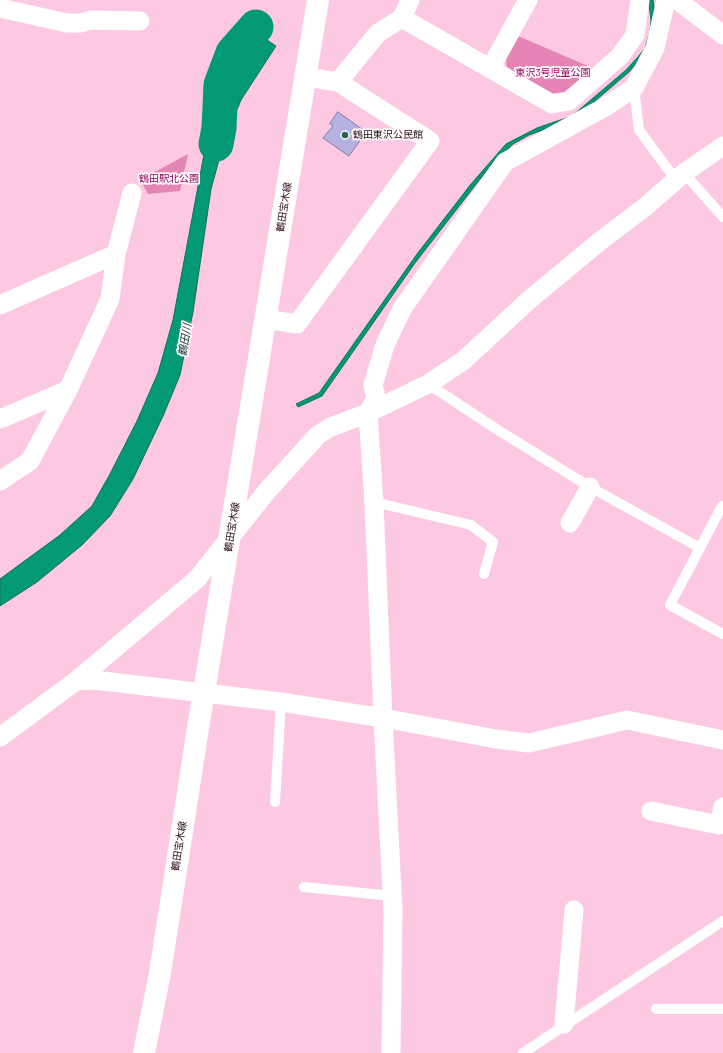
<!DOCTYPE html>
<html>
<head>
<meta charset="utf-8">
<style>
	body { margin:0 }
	canvas { display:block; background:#fdc8e1 }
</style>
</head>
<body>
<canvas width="723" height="1053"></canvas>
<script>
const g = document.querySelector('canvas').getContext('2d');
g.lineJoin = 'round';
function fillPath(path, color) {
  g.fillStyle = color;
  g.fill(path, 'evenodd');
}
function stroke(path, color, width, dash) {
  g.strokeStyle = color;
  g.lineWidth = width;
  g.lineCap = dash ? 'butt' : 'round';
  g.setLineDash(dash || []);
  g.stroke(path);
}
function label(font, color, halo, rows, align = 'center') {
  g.font = font + ' Barlow,"Noto Sans JP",sans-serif';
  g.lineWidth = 3.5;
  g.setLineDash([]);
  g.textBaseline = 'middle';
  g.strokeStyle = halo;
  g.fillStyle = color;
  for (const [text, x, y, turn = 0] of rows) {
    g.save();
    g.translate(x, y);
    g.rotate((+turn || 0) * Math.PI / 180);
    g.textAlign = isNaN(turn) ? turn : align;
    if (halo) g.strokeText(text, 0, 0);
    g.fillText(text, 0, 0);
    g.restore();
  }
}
const green = new Path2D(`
	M518,36L595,69L564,92L549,94L507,69L506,58Z
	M188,154L180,191L148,194L140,180Z`);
const water = new Path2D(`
	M649,0H653L656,20L647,51L629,72L574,119L529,135L513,144L491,165L415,263L322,396L298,407L296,404L319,393L417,254L471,184L506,144L537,128L572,116L626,70L638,57L645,48L650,31L651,21Z
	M249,28L276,46L241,100L225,138L211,189L193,312L180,375L163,416L133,479L110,516L82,545L37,582L0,606V579L60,535L92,506L110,474L137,421L158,373L173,320L208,133L234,59Z`);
const river = new Path2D(`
	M216,144L219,128L221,85L233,53L256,27`);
const building = new Path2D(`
	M338,112L366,132L349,156L323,138L333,126L330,124Z`);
const lane = new Path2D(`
	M634,88L639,130L676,180
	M684,173L723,217
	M428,384L501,432L590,487L700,548
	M374,502L471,525L493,542L484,574
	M723,507L722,506L670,605L723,634
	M275,802L281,702
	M304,887L392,896
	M656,1009H723
	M523,1053L723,921`);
const street = new Path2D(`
	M677,0L723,35
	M0,8L67,23H81L91,20L140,21
	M402,18L410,0
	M490,69L528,0
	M306,77L338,82
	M0,305L116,254
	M266,319L297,324L430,141L338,82L378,33L402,18L552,104L569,101L620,56L635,35L640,0
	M0,419L68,390
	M0,481L30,461L68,390L110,299L116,254L132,193
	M570,523L590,487
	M76,681L94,680L281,702L383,718L496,739L529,743L627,720L723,740
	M0,737L76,681L197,579L267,491L318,435L331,427L368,413L428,384L463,361L529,300L599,242L645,207L684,173L723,146
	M651,811L719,825L723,807
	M564,1024L574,910
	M391,1053L393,910L383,718L374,502L368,413L376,398L373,385L385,345L402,309L505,162L605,107L634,88L655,48L666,0`);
const secondary = new Path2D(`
	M144,1053L160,973L199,722L318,0`);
const markers = [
	[345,135,4,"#26634f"]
];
const parkNames = [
	["東沢3号児童公園",553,73],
	["鶴田駅北公園",169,179]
];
const poiNames = [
	["鶴田東沢公民館",353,135]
];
const streetNames = [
	["鶴田宝木線",284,207,-81],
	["鶴田宝木線",232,527,-81],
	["鶴田宝木線",179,846,-81]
];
const waterNames = [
	["鶴田川",185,340,-81]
];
fillPath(green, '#e485b6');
fillPath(water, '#049975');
stroke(water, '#0e715a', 1);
stroke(river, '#049975', 35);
fillPath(building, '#b5b1e1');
stroke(building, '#7e7aa6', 1);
stroke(lane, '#fff', 10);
stroke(street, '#fff', 19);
stroke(secondary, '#fff', 22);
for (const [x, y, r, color] of markers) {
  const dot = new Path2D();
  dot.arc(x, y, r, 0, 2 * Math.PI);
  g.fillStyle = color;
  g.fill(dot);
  stroke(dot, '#fff9fc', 1.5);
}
label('10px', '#940764', '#fff9fc', parkNames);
label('10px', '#25131c', '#fff9fc', poiNames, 'left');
label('10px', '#25131c', '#fff9fc', streetNames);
label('italic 11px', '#1e382f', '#fff9fc', waterNames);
</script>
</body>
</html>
